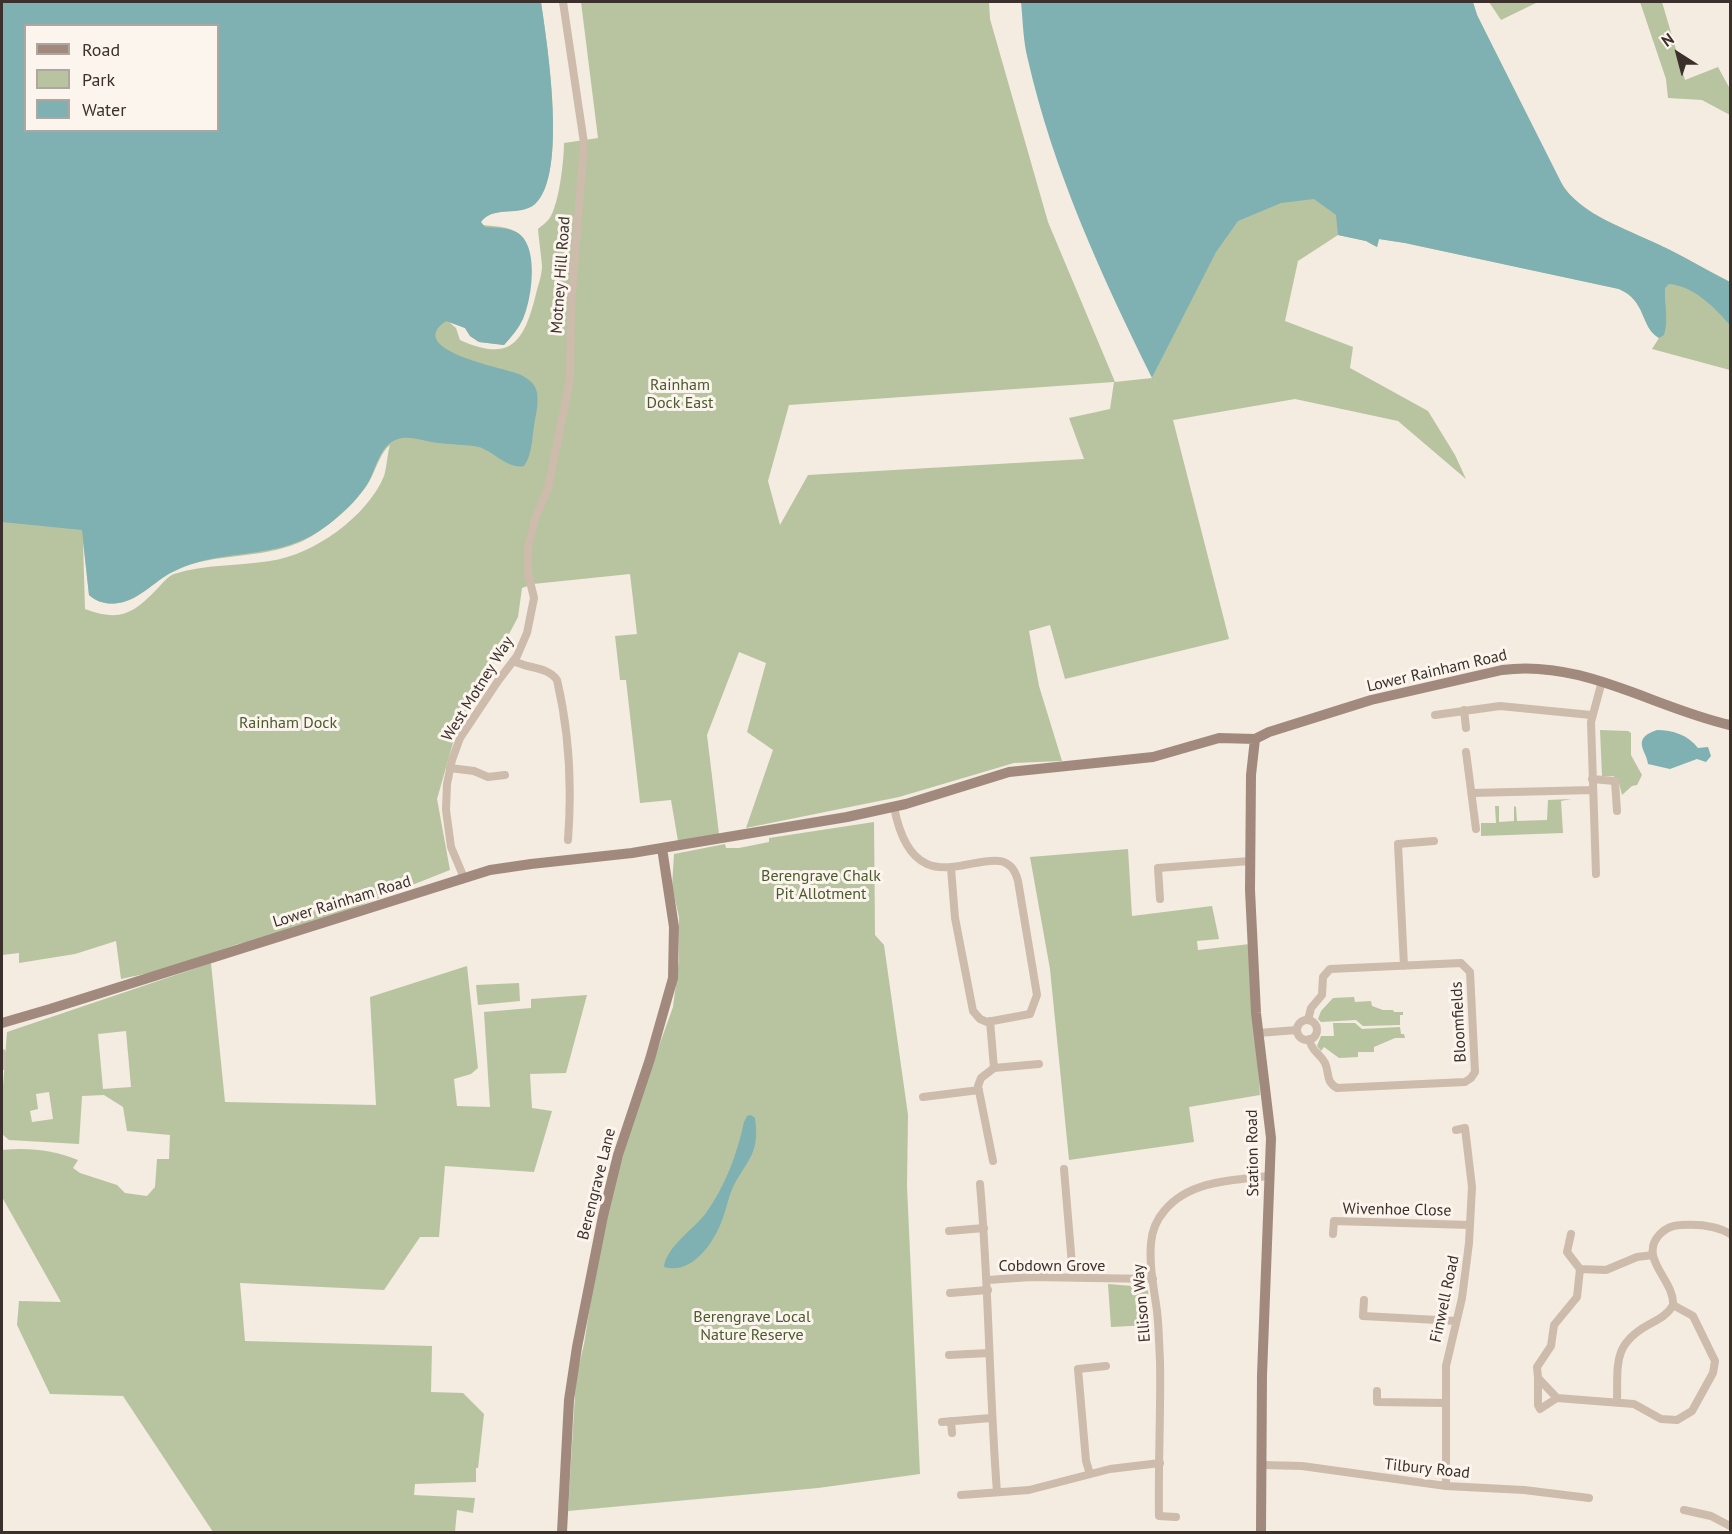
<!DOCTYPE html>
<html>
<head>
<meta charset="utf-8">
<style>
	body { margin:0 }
	#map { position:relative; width:1732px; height:1534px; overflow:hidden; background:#f4ebe1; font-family:"PT Sans",sans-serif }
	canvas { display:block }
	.frame { position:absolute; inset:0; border:3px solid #3b302b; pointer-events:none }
	.legend { position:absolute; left:24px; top:24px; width:195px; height:108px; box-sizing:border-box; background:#fbf5ee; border:2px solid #aea6a0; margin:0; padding:8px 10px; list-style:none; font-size:18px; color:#3b302b }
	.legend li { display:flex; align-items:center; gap:12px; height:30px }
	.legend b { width:30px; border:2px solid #aea6a0 }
	.north { position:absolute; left:1648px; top:24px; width:60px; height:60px; -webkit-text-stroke:4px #fbf5ee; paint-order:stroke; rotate:324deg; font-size:16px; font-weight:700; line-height:24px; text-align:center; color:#3b302b }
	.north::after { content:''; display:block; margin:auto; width:21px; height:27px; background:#3b302b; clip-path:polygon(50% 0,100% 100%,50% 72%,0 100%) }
</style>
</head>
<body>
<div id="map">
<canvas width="1732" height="1534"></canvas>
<div class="frame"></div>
<ul class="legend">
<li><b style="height:8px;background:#a18a7d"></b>Road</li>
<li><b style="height:16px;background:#b8c4a0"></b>Park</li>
<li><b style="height:16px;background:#7fb0b2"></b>Water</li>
</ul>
<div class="north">N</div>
</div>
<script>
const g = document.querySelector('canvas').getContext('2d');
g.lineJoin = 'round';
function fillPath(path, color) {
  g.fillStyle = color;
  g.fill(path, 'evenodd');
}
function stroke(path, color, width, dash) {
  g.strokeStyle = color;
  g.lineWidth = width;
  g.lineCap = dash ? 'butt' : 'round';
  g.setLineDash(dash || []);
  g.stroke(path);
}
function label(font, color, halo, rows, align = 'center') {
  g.font = font + ' "PT Sans",sans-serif';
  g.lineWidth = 6;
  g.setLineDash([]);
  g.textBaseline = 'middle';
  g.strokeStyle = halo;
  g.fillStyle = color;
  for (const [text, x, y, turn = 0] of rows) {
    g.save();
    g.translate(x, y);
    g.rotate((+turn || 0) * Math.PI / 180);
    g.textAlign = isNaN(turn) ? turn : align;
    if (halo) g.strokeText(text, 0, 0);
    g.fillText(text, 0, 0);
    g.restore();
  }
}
const green = new Path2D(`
	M2,2H541C547,43 568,174 535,204C520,217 492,205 481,222V225C493,226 508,226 518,233C538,246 531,299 523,318C519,329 511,337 504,345L479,342L470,336L465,328L449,322L456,328L460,340C509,362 523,344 535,298C537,288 542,276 542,266C541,254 539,241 538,229C541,226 546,223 549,219C559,206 564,160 564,143L598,138L581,2H989L990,19L1048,222L1115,382L1152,378L1198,286L1090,214L1513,172L1473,2L1477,15L1557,177L1572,198L1590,213L1670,250L1730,282V370L1652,349L1659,338C1640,326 1647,301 1619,289L1405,243L1379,239L1377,247L1366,241L1338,235L1298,261L1285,321L1353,347L1350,368L1428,411L1455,455L1466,479L1398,421L1295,399L1173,420L1229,639L1065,679L1050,625L1029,631L1039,686L1062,761L1014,763L899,797L746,828L773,750L747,732L766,663L739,652L707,735L719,834L678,841L671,800L640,803L626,680H620L615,636L637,634L630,574L533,584L522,588L518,617L455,736L437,799L450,870L359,906L268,938L238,944L163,970L121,979L116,941L75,954L19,963V953L2,955V222L38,233ZM26,26H218V130H26ZM1114,382L1110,409L1069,418L1084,459L808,475L780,525L768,481L789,405ZM390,445C387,455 387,467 384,476C367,517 313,555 270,561C239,566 205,564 174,574C168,576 162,584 157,589C133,614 120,622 85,609L83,542L89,595C97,602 107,605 119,603C141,600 157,578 177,569C216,553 260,559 298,543C311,538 322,529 333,521C347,510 361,496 370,480C376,469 380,453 390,445Z
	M1489,2H1538L1501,20Z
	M1640,2H1662L1685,80L1718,67L1730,89V115L1702,100L1668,98L1666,79Z
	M1600,730L1628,731L1631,733V755L1642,775L1637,785L1632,786L1622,795L1618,779L1613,776H1602Z
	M1571,799L1561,801L1563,833L1481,836V823H1496L1495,806H1499V822L1514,821V806L1516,807L1517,821L1547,820L1548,800Z
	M874,822L875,935L884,945L908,1115L907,1186L920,1474L818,1488L568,1511L576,1378L584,1344L598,1256L612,1193L637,1107L673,1007L679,960V917L672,887L674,854L725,844L726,848H739L769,842V838Z
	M1128,849L1132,916L1212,906L1219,939L1197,941L1198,950L1250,944L1260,1095L1189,1107L1194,1142L1069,1160L1050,969L1030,857Z
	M211,963L225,1102L376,1105L370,997L467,966L478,1068L471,1074L454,1079L457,1106L490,1107L484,1012L531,1008V999L587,995L566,1073L530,1074L532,1108L552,1111L534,1172L445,1166L439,1237H420L384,1290L240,1283L245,1341L432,1346L431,1392L463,1393L484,1414L478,1468H476V1482L415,1484L414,1495L475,1498L473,1513L457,1510L455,1532H213L123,1396L50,1394L17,1325L19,1301L61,1302L2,1197V1150C27,1147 55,1150 78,1160L73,1168L80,1173L117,1185L125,1193L147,1196L155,1187L157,1159H169L170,1135L127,1131L123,1107L104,1095L82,1096L79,1144L9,1140L2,1134V1099L7,1032ZM126,1031L131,1087L103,1089L98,1034ZM49,1092L53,1119L32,1122L30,1111L38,1109L36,1094Z
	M519,983L520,1001L478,1005L476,985Z
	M1354,997L1355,1002L1371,1001L1372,1006L1383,1010H1393L1394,1012H1403V1015H1400V1025L1363,1026L1356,1020L1321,1022L1318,1019L1321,1011L1333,998Z
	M1333,1023H1355L1362,1029L1400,1027L1401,1034H1404L1405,1038H1395L1374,1047V1052H1358V1057L1339,1058L1324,1047L1321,1051L1317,1046L1321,1036H1334Z
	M1108,1284L1145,1287L1148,1290L1150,1325L1111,1327Z`);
const water = new Path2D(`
	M2,2H541C547,43 568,175 535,204C520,217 493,205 481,222L485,227C495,228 507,227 516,232C540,244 532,299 523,319C518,329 511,337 504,345L479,342L470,336L465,328L446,321C403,350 504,368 519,374C525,377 530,380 534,385C541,396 536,414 534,426C532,439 532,455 524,466C509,470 493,451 479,447C466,444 451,445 438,443C426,442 410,435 398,439C380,444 376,469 368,483C359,497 347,509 334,520C283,564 231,545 177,570C157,578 140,600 118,603C107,605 97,602 89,595L82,530L2,522ZM26,26H218V130H26Z
	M1021,2H1473L1477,15L1564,188C1590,220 1633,231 1668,249C1689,259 1709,272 1730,282V325C1715,308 1694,286 1669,284L1665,288C1664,304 1669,319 1664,335L1659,338C1640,327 1647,301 1619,289L1405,243L1379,239L1377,247L1366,241L1338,235L1336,215L1314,199L1281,203L1238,221L1216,252L1152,378C1102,277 1053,170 1028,60C1023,41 1023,21 1021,2Z
	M1657,730C1673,730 1688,735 1698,748L1708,747L1711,756L1706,762L1697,759L1670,769L1648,764C1647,751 1630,739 1657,730Z
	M751,1115L755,1118C760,1154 748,1158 733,1187C728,1198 726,1211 721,1223C712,1245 691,1275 664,1267C666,1247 694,1229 706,1213C726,1185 737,1154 744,1122L747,1116Z`);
const street = new Path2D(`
	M514,661C528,669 547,666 557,680C569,731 572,787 568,840
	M1464,710L1466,728
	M1435,715L1500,706L1591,715
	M1466,752L1476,829
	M450,768L474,771L488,777L505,775
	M1592,779L1615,781L1617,811
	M1472,793L1593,790
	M894,807C917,927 1003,820 1018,881L1037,995L1030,1014L987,1022L980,1019L973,1011L955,918L951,868
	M1596,874L1591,722L1602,681
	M461,880L462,873L451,847L446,810L447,784L452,760L460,738L498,681L517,656L527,633L534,598L528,573V547L535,519L548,488L570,380L571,306L584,143L563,2
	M1160,899L1158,868L1250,861
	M1404,966L1398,844L1434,841
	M1308,1020L1311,1008L1322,995L1323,977L1330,969L1461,963L1470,972L1475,1072L1471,1078L1465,1082L1337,1088C1325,1081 1330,1074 1325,1063C1320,1053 1313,1054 1309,1039
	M1297 1030a10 10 0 1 1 20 0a10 10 0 1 1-20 0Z
	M990,1021L994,1068L981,1078L978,1086L993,1161
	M1258,1033L1297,1030
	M2,1053V1066
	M994,1068L1039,1064
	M923,1097L979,1090
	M1064,1169L1073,1277
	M980,1184C989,1286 989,1389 997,1492
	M949,1231L984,1228
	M1333,1234L1334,1221L1470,1225
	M1571,1234L1567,1252L1580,1269
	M1653,1255L1637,1257L1606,1270L1580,1269L1577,1297L1554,1325L1551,1346L1537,1367L1538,1378L1557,1398L1634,1404L1661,1419L1677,1420L1692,1411L1713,1373L1715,1361L1693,1316L1673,1305
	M988,1280L1031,1277L1153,1279
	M950,1293L988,1290
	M1364,1300L1363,1316L1456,1321
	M949,1355L989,1353
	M1538,1378V1405L1540,1409L1557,1398
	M1377,1391V1402L1445,1403
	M1617,1402C1618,1365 1612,1345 1648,1325C1657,1320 1668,1315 1673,1305C1675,1280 1637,1258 1660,1234C1666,1228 1673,1225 1681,1225C1698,1224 1716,1225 1730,1234
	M951,1421L952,1433
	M942,1422L991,1418
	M1262,1465L1302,1466L1446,1486L1524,1490L1589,1498
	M1090,1474L1086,1461L1078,1369L1106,1366
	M1446,1486V1366L1462,1298L1469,1243L1472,1187L1465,1128L1456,1130
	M961,1495L1029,1490L1110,1469L1160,1463
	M1684,1510L1711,1516L1730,1526
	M1176,1517L1159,1516C1158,1465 1161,1413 1160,1361C1159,1345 1159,1328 1157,1311C1154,1289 1149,1266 1151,1243C1152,1231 1157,1219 1165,1210C1190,1180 1234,1180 1270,1176`);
const secondary = new Path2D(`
	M1255,739L1251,775L1250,890L1256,1013L1271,1138L1262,1375L1261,1532
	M1255,739L1269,732L1371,700L1502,670C1583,659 1654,708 1730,725
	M2,1023L50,1009L490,870L531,864L632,853L847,817L906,804L1009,772L1153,757L1219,738L1255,739
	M562,1532L569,1400L577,1347L603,1216L618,1155L650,1059L673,978L674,927L662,848`);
const streetNames = [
	["Motney Hill Road",561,275,-86],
	["Lower Rainham Road",1437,671,-13],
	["West Motney Way",478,689,-58],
	["Lower Rainham Road",342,902,-17],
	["Bloomfields",1459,1022,-93],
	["Station Road",1253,1153,-91],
	["Berengrave Lane",597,1184,-76],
	["Wivenhoe Close",1397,1210,1],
	["Cobdown Grove",1052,1266],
	["Finwell Road",1445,1299,-78],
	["Ellison Way",1142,1303,-95],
	["Tilbury Road",1427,1469,6]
];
const parkNames = [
	["Rainham",680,385],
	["Dock East",680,403],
	["Rainham Dock",288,723],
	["Berengrave Chalk",821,876],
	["Pit Allotment",821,894],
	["Berengrave Local",752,1317],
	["Nature Reserve",752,1335]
];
fillPath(green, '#b8c4a0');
fillPath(water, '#7fb0b2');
stroke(street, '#cdbbac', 8);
stroke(secondary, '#a18a7d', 10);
label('16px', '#3b302b', '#fbf5ee', streetNames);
label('16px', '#4a5a2e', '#fbf5ee', parkNames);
</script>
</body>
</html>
